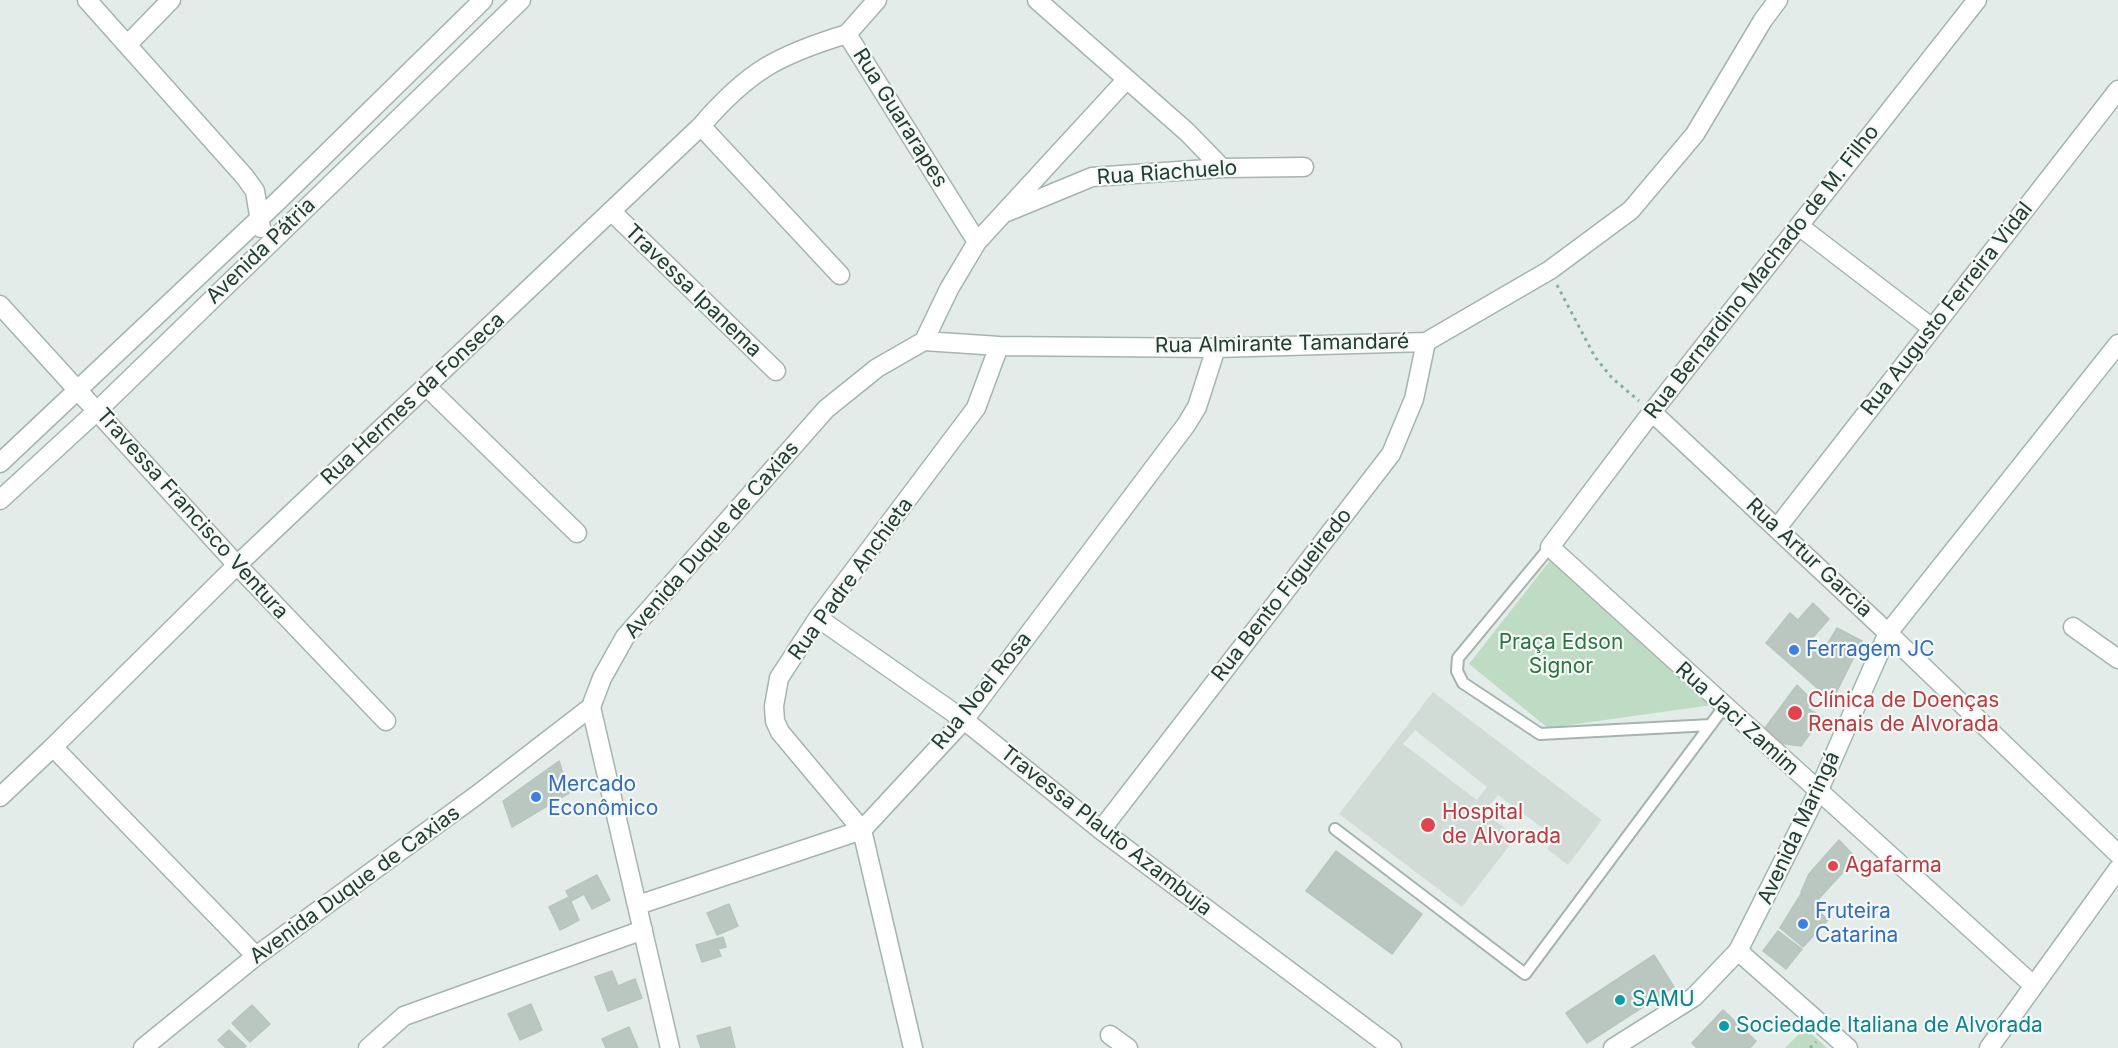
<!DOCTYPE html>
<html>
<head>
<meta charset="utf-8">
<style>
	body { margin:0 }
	canvas { display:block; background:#e3ece8 }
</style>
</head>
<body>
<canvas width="2118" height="1048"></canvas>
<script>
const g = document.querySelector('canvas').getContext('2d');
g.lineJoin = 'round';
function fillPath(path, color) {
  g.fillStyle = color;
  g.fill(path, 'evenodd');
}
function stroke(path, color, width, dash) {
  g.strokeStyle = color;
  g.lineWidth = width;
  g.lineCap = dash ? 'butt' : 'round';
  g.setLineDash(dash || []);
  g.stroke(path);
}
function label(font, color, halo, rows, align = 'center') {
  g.font = font + ' Inter,sans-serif';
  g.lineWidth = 4.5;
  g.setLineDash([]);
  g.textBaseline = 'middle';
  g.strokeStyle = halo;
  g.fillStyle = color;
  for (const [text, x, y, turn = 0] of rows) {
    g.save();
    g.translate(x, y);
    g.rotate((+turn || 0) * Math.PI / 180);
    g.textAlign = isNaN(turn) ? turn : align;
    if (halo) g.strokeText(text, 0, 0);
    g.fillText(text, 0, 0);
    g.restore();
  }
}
const built = new Path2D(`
	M1433,692L1602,820L1568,865L1547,849L1556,838L1498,795L1484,812L1516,837L1462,907L1339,814ZM1415,730L1487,787L1477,800L1403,744Z`);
const green = new Path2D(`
	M1552,558L1712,705L1548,728L1469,664Z
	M1805,1028L1827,1048H1785Z`);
const building = new Path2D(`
	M1813,603L1829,619L1807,644L1820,657L1837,628L1862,641L1832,701L1766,643L1790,613L1798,620Z
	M1797,685L1812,700L1807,708L1822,717L1801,746L1779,743L1765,728Z
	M559,761L569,793L512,827L503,801Z
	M1839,840L1856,858L1813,905L1801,892L1809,874Z
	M1336,851L1422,914L1392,954L1306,891Z
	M597,875L610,900L592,909L584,894L571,901L566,891Z
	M1801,894L1828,920L1803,947L1780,928Z
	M569,897L579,920L560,930L549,907Z
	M729,904L738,926L717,935L707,913Z
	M1778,931L1802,949L1786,969L1763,951Z
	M723,937L726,947L718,949L721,956L702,962L696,945Z
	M1654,955L1674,987L1587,1043L1566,1013Z
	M612,971L618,986L635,979L642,998L608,1011L595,977Z
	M531,1004L542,1030L520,1040L508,1014Z
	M252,1005L270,1024L250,1042L232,1023Z
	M1723,1010L1756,1041L1750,1048H1697L1692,1043Z
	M629,1027L638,1048H606L602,1039Z
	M730,1027L735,1048H701L697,1036Z
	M229,1030L246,1046L244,1048H226L218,1040Z`);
const path = new Path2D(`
	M1557,285L1595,357L1612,378L1639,401
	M1810,1048L1816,1042`);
const service = new Path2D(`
	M1550,547L1458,658L1457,671L1463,683L1540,734L1711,725
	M1335,829L1525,974L1724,707`);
const minor = new Path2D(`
	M87,0L245,177L255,191L261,228
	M877,0L847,34L977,242
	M1037,0L1187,132L1222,168
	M1977,0L1652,412L1550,547L2033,985
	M128,44L171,0
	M701,126L840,275
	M611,211L776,371
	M1007,212L1092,177L1222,168L1304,167
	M1799,226L1932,328
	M0,305L237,565L386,721
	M924,341L999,346L1216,348L1426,342L1550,270L1631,210L1695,134L1763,20L1778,0
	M427,387L577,533
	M1652,412L1888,633
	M0,463L277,202L483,0
	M0,500L98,410L521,0
	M1777,528L2118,90
	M818,618L964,720L1101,830L1392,1048
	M2073,627L2118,659
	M591,707L602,678L625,637L826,409L877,368L924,341L949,289L977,242L1127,79
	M53,747L237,565L701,126C748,71 778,55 847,34
	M1101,830L1391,454L1414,399L1426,342
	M638,905L862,830L964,720L1186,425L1197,407L1216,348
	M1738,951L1848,1048
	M1110,1035L1128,1048
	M368,1048L404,1016L643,930
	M913,1048L862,830L780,732L775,721L774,706L779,678L818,618L976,408L999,346
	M1989,1048L2118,869`);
const tertiary = new Path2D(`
	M1888,633L2118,854
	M0,797L53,747L256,956
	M143,1048L256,956L477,795L591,707L670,1048`);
const secondary = new Path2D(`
	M1613,1048L1694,997L1738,951L1818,792L1888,633L2118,344`);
const markers = [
	[1794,650,6,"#3f7fe0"],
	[1795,713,8,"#e0444e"],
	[536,797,6,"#3f7fe0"],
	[1428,825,8,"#e0444e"],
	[1833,866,6,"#e0444e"],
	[1803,924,6,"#3f7fe0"],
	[1620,1000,6,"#0f9aa8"],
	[1724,1026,6,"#0f9aa8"]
];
const streetNames = [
	["Rua Guararapes",900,118,58],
	["Rua Riachuelo",1167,173,-4],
	["Avenida Pátria",261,251,-44],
	["Rua Bernardino Machado de M. Filho",1762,272,-52],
	["Travessa Ipanema",693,291,44],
	["Rua Augusto Ferreira Vidal",1947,309,-52],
	["Rua Almirante Tamandaré",1282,344,-1],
	["Rua Hermes da Fonseca",413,399,-43],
	["Travessa Francisco Ventura",192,514,48],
	["Avenida Duque de Caxias",712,540,-49],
	["Rua Artur Garcia",1809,558,43],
	["Rua Padre Anchieta",851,579,-54],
	["Rua Bento Figueiredo",1282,595,-52],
	["Rua Noel Rosa",982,691,-51],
	["Rua Jaci Zamim",1737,719,42],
	["Avenida Maringá",1799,828,-65],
	["Travessa Plauto Azambuja",1106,831,38],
	["Avenida Duque de Caxias",355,885,-36]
];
const parkNames = [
	["Praça Edson",1561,643],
	["Signor",1561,667]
];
const shopNames = [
	["Ferragem JC",1806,650],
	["Mercado",548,785],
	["Econômico",548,809],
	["Fruteira",1815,912],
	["Catarina",1815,936]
];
const healthNames = [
	["Clínica de Doenças",1808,701],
	["Renais de Alvorada",1808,725],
	["Hospital",1442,813],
	["de Alvorada",1442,837],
	["Agafarma",1845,866]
];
const cultureNames = [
	["SAMU",1632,1000],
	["Sociedade Italiana de Alvorada",1736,1026]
];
fillPath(built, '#d2dcd6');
fillPath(green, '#bedcc3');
fillPath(building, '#b9c7c0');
stroke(building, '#b6c6be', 1.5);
stroke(service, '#a6b4ae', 14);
stroke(minor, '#a6b4ae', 21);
stroke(tertiary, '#a6b4ae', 21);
stroke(secondary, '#a2b7ae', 21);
stroke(path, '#86ae9e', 3, [3, 4.5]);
stroke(service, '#fff', 10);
stroke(minor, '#fff', 18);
stroke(tertiary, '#fff', 18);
stroke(secondary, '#fff', 18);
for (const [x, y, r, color] of markers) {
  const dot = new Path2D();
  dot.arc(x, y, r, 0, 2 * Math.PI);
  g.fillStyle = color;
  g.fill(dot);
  stroke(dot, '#f4f9f6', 2);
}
label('21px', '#243d34', '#f4f9f6', streetNames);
label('21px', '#307244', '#f4f9f6', parkNames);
label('21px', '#366cbe', '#f4f9f6', shopNames, 'left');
label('21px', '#be3a42', '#f4f9f6', healthNames, 'left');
label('21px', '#0d838f', '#f4f9f6', cultureNames, 'left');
</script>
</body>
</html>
